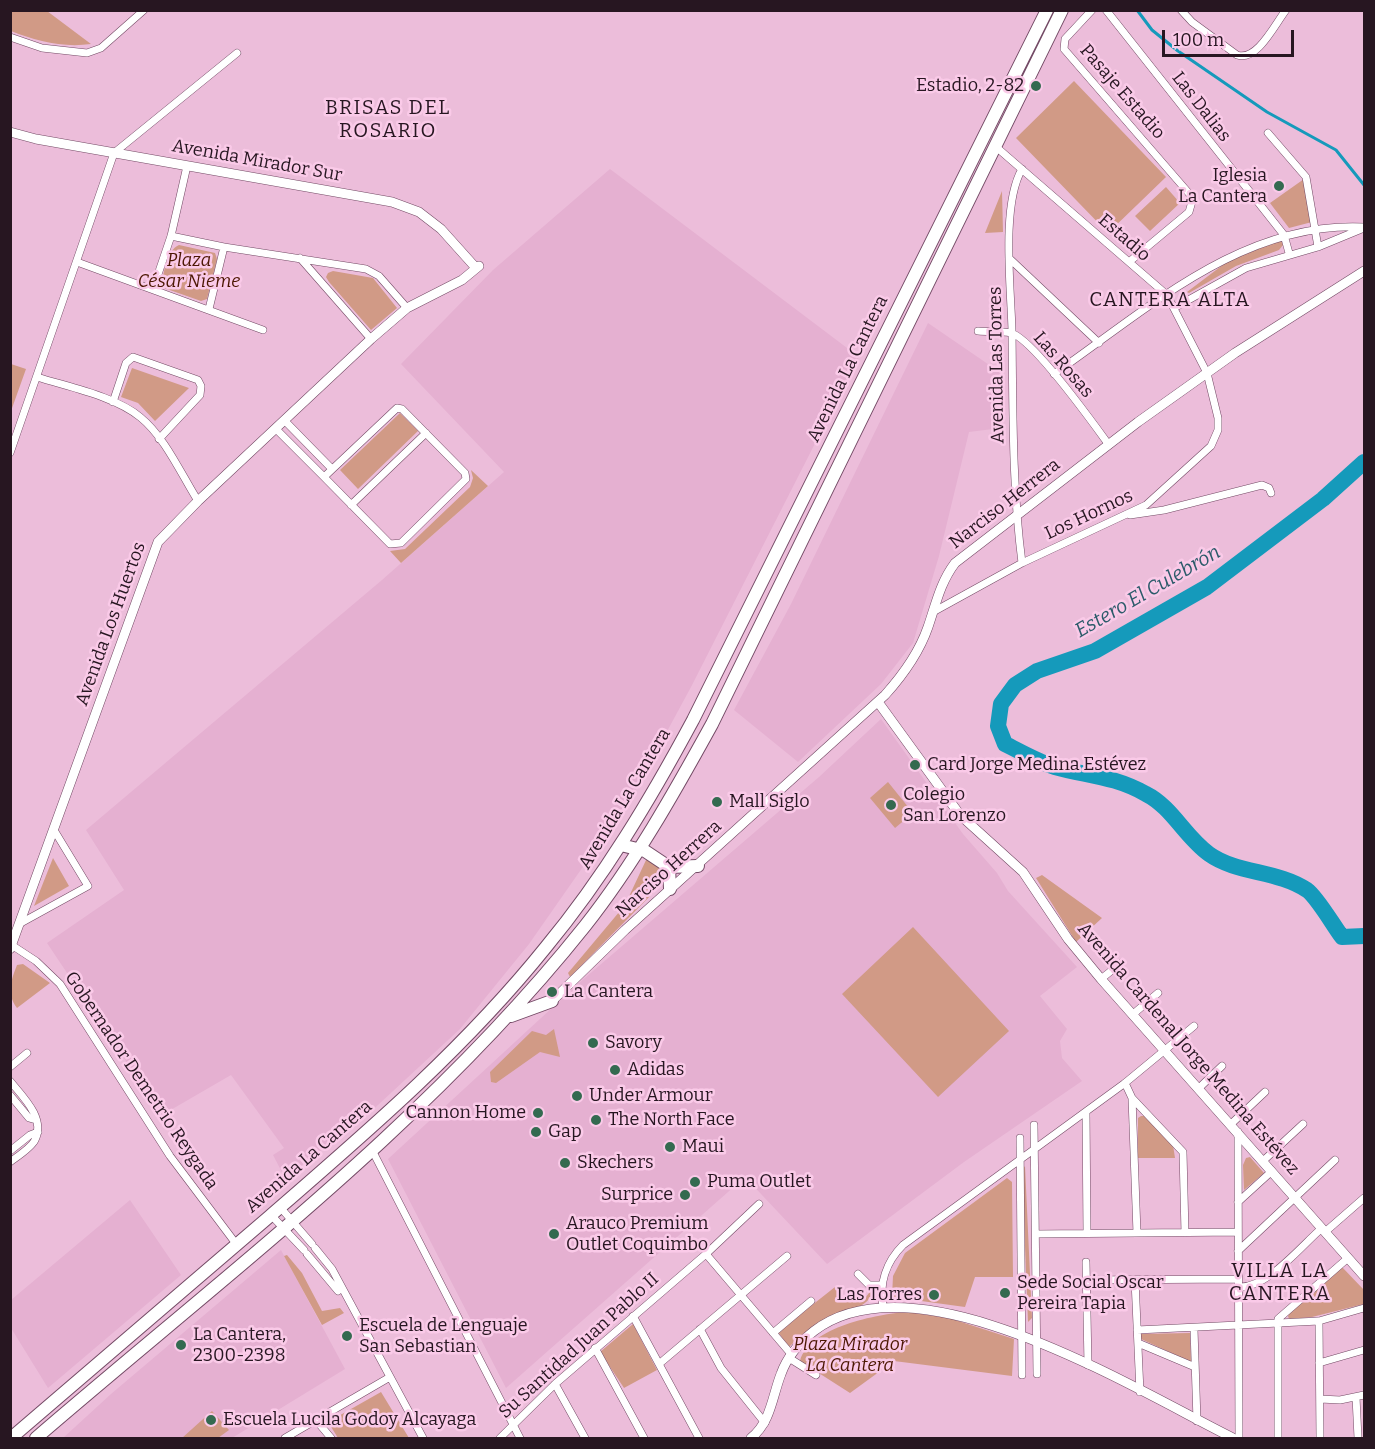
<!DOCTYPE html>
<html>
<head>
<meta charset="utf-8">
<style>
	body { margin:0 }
	#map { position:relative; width:1375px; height:1449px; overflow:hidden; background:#ecbdda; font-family:Bitter,serif }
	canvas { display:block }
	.frame { position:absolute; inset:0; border:12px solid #271621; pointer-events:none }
	.scale { position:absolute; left:1162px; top:30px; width:132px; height:27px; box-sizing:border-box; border:3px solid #271621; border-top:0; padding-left:8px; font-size:18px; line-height:21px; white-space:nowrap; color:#271621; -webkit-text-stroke:4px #facae8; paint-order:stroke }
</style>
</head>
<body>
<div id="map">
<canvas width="1375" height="1449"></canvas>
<div class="frame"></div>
<div class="scale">100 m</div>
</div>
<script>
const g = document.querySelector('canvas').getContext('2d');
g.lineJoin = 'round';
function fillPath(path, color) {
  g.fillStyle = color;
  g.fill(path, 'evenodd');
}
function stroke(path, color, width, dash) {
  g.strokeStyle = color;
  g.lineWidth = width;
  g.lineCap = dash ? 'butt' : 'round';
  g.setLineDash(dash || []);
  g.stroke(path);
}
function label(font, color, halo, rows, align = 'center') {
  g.font = font + ' Bitter,serif';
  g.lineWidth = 5;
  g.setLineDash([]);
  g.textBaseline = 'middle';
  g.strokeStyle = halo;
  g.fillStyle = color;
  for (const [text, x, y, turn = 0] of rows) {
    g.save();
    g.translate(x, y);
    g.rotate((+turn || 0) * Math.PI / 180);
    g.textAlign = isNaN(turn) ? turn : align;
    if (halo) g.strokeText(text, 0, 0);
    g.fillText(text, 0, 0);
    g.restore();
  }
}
const built = new Path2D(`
	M610,169L859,357L691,687L631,798L529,944L460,1029L365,1117L285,1178L273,1155L284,1148L231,1075L162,1115L47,943L124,890L86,830L382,580L504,472L401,364L493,270Z
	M928,323L1001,373V428L969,432L939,556L913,643L881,684L798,762L734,710L791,604Z
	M881,719L963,834L997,873L1008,891L1077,967L1040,996L1067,1029L1060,1041L1062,1058L1082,1081L964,1162L827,1264L745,1177L506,1388L388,1159L579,983L819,777Z
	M130,1200L181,1275L48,1388L11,1328V1300Z
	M281,1250L345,1369L232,1438H63L111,1394Z`);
const green = new Path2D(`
	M10,11H47L91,44C63,48 36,41 11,31Z
	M1074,81L1166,177L1108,233L1016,138Z
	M1304,179L1312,222L1289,228L1270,203Z
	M1166,187L1180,203L1150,231L1135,216Z
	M1002,191L1003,232L985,233Z
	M1281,240L1283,245L1279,250L1236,266L1189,293L1187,292L1228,261Z
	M179,245L215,253L217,259L207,299L201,301L164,288L161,284C165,271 166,251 179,245Z
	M333,271L373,278L397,308L371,330L329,282L326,277L328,273Z
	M11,364L26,369L11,411L10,364Z
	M132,368L189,388L155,421L138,403L121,397Z
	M400,413L418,431L358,489L340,470Z
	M471,470L488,486L401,563L390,551L405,549L470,487L473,478Z
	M888,782L913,813L895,828L870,798Z
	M53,858L69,886L34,906Z
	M647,858L667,873L657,889L570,977L568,973L625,905Z
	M1042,875L1102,918L1076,942L1036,878Z
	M913,927L1009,1031L938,1097L842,994Z
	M23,964L50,983L17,1008C6,993 11,981 17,965Z
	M554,1029L560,1057L540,1052L496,1083L491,1082L490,1072L532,1031L546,1035Z
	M1141,1116H1144L1173,1145L1175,1158H1138V1118Z
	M1250,1157L1264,1173L1244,1190L1243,1165L1246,1158Z
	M1025,1166L1032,1318L1028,1322L1022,1171Z
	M1007,1178L1012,1182L1013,1277H975L965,1307L892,1297L893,1276L905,1253Z
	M287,1255L302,1273L322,1311L340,1308L344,1313L322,1325L284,1256Z
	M1342,1267L1364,1290V1304L1312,1317L1290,1319L1288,1317L1289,1313Z
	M835,1287L848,1301L865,1298L873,1288C873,1310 836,1313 820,1322C809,1329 798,1338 789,1347L778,1332Z
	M907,1312L949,1318L1014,1339L1012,1376L894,1361L850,1393L800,1361C809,1327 878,1314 907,1312Z
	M633,1324L657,1370L624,1388L600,1352Z
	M1190,1333L1191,1362L1141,1339L1140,1334Z
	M381,1392L409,1438H338L328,1422Z
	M212,1411L229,1430L218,1438H182Z`);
const stream = new Path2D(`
	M1137,10L1152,30L1178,51L1267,112L1336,150L1364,185`);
const river = new Path2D(`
	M1364,462L1323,499L1207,587L1095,651L1037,671L1015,685L1001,704L998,726L1005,744C1021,752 1038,762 1055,767C1088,776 1114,776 1146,794C1172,807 1185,837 1209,854C1237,874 1277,870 1307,890C1317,897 1333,925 1342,937L1364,936`);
const minor = new Path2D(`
	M1092,10L1065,39L1064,49L1193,198L1189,212L1129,262
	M1106,10L1284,235L1289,253
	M1181,10L1192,22L1237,55C1257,62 1275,24 1286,10
	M10,37L42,48L87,53L101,48L144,10
	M1268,133L1306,177L1318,247
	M171,236L224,247L366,269L379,276L407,308
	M300,258L371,339
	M1011,260L1099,343
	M77,262L263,330
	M153,289L171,236L187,166
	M1174,308L1246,268L1318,247L1364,228
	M209,309L224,247
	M978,331C989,332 1001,331 1011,333C1033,339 1093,423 1109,445
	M1054,374C1148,309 1243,221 1364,227
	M37,377C68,387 115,396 140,417C165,437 181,474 198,501
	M113,402L126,363L133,357L198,380L201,386L200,395L159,439
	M397,408L402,409L465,473L466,479L401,543L390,544L324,477Z
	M285,421L332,469
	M276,429L324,477
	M10,453L114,153L237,53
	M351,505L426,433
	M1130,515L1164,510L1262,485L1269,488L1271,493
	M1022,563C1012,485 1013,409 1012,331C1011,288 1001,205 1022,169
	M933,612L1022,563L1146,505L1211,446L1218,430V418L1207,373L1167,295L995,146
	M19,924L88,886L54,830
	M10,944L36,961L60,984L170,1156L237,1245
	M1101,979L1121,963
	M1132,1015L1158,993
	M10,1067L27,1053
	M10,1081C22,1096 46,1118 35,1140C31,1148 18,1156 10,1162
	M1125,1083L1132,1098L1183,1152L1185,1233
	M1199,1088L1222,1066
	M10,1095L29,1118L36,1120
	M1132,1098L1137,1233
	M1086,1112L1087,1233
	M1231,1124L1265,1092
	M1034,1125L1037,1374
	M1238,1132L1239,1438
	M1020,1138L1022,1375
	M372,1150L520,1438
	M10,1151L30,1135L38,1132
	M1263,1161L1303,1124
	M1238,1202L1272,1171
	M280,1207L312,1244
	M271,1215L304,1250
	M1325,1232L1364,1198
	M1036,1234L1238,1232
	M315,1248L332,1269L423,1438
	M1238,1251L1335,1160
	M307,1254L338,1291
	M706,1254L791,1354
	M1086,1262L1088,1365
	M858,1274L869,1285H882
	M1086,1280L1238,1279
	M1135,1280L1140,1392
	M1238,1287C1267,1289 1301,1246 1322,1228
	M883,1307C879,1284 886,1262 903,1245L1125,1083L1194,1026
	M633,1316L699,1438
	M1319,1321L1320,1438
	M700,1329L721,1368L765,1423
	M1194,1329L1197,1421
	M1137,1330L1319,1321L1364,1308
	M773,1333L811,1301
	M1138,1343L1195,1367
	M595,1348L644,1438
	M789,1358L816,1375
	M1319,1363L1364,1350
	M659,1364L787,1256
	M555,1384L585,1438
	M1356,1397L1358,1438
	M1320,1399L1340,1400L1364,1395
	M316,1420L331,1438
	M285,1438L390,1377
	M500,1438L555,1384L706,1254L759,1204
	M1278,1438V1319L1348,1258`);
const tertiary = new Path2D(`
	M10,132L36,139L392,202L419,212L441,229L476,268
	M878,702L960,815L1023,872L1068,939L1101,979L1364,1276
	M10,949L158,542L198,501L371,339L407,308L462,280L479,266
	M552,1001L625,930L885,695C903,675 919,653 928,627C936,604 940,583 955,563L1138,422L1235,353L1364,271
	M751,1438C771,1422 772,1397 781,1374C787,1357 800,1342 814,1331C917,1253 1136,1390 1233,1438`);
const trunk = new Path2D(`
	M621,845L645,851L669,867L698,866
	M669,867L670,889
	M511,1016L552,1001
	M11,1438C97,1364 184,1290 270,1216C367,1132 465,1048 546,947C604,877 650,800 693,720L1047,10
	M36,1438C225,1275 428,1123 585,926C634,864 674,793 712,724L1062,10`);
const markers = [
	[1036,86,6,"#346a50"],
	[1279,186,6,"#346a50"],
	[915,765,6,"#346a50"],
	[717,802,6,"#346a50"],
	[891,805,6,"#346a50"],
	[552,992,6,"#346a50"],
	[593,1043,6,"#346a50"],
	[615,1070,6,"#346a50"],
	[577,1096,6,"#346a50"],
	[538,1113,6,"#346a50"],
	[596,1120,6,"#346a50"],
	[536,1132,6,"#346a50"],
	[670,1147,6,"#346a50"],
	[565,1163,6,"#346a50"],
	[695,1182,6,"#346a50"],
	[685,1195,6,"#346a50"],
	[554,1234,6,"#346a50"],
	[1005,1293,6,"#346a50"],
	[934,1295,6,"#346a50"],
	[347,1336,6,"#346a50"],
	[181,1345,6,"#346a50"],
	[211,1420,6,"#346a50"]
];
const poiNames = [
	["Estadio, 2-82",1024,86,"right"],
	["Iglesia",1267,176,"right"],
	["La Cantera",1267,197,"right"],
	["Card Jorge Medina Estévez",927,765],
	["Colegio",903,795],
	["San Lorenzo",903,816],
	["Mall Siglo",729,802],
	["La Cantera",564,992],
	["Savory",605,1043],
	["Adidas",627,1070],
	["Under Armour",589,1096],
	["Cannon Home",526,1113,"right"],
	["The North Face",608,1120],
	["Gap",548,1132],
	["Maui",682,1147],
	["Skechers",577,1163],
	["Puma Outlet",707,1182],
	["Surprice",673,1195,"right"],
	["Arauco Premium",566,1224],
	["Outlet Coquimbo",566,1245],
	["Sede Social Oscar",1017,1283],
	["Pereira Tapia",1017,1304],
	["Las Torres",922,1295,"right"],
	["Escuela de Lenguaje",359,1326],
	["San Sebastian",359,1347],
	["La Cantera,",193,1335],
	["2300-2398",193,1356],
	["Escuela Lucila Godoy Alcayaga",223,1420]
];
const streetNames = [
	["Pasaje Estadio",1122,92,49],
	["Las Dalias",1201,107,52],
	["Avenida Mirador Sur",257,161,10],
	["Estadio",1124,238,41],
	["Avenida Las Torres",997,365,-91],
	["Las Rosas",1063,365,49],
	["Avenida La Cantera",848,369,-64],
	["Narciso Herrera",1005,504,-38],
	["Los Hornos",1089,515,-25],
	["Avenida Los Huertos",111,624,-70],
	["Avenida La Cantera",625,799,-59],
	["Narciso Herrera",669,869,-42],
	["Avenida Cardenal Jorge Medina Estévez",1188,1049,49],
	["Gobernador Demetrio Reygada",141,1081,56],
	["Avenida La Cantera",309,1157,-41],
	["Su Santidad Juan Pablo II",579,1346,-42]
];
const parkNames = [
	["Plaza",189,261],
	["César Nieme",189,282],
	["Plaza Mirador",850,1345],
	["La Cantera",850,1366]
];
const neighbourhoodNames = [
	["BRISAS DEL",388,108],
	["ROSARIO",388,131],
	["CANTERA ALTA",1170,300],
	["VILLA LA",1280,1271],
	["CANTERA",1280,1294]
];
const waterNames = [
	["Estero El Culebrón",1148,592,-30]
];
fillPath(built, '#e5b0d1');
fillPath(green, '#d19a86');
stroke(stream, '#159abb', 3);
stroke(river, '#159abb', 16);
stroke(minor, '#734a65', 8);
stroke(tertiary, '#734a65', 10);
stroke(trunk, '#734a65', 14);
stroke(minor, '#fff', 7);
stroke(tertiary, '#fff', 9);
stroke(trunk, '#fff', 12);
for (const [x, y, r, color] of markers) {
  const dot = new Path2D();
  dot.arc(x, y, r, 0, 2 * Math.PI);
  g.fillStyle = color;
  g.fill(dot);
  stroke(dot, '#facae8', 2);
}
label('18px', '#271621', '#facae8', poiNames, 'left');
label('18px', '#271621', '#facae8', streetNames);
label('italic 18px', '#4c1702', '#facae8', parkNames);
g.letterSpacing = '1.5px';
label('20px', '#271621', '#facae8', neighbourhoodNames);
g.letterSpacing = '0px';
label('italic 20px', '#2c5b6a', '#facae8', waterNames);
</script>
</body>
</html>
